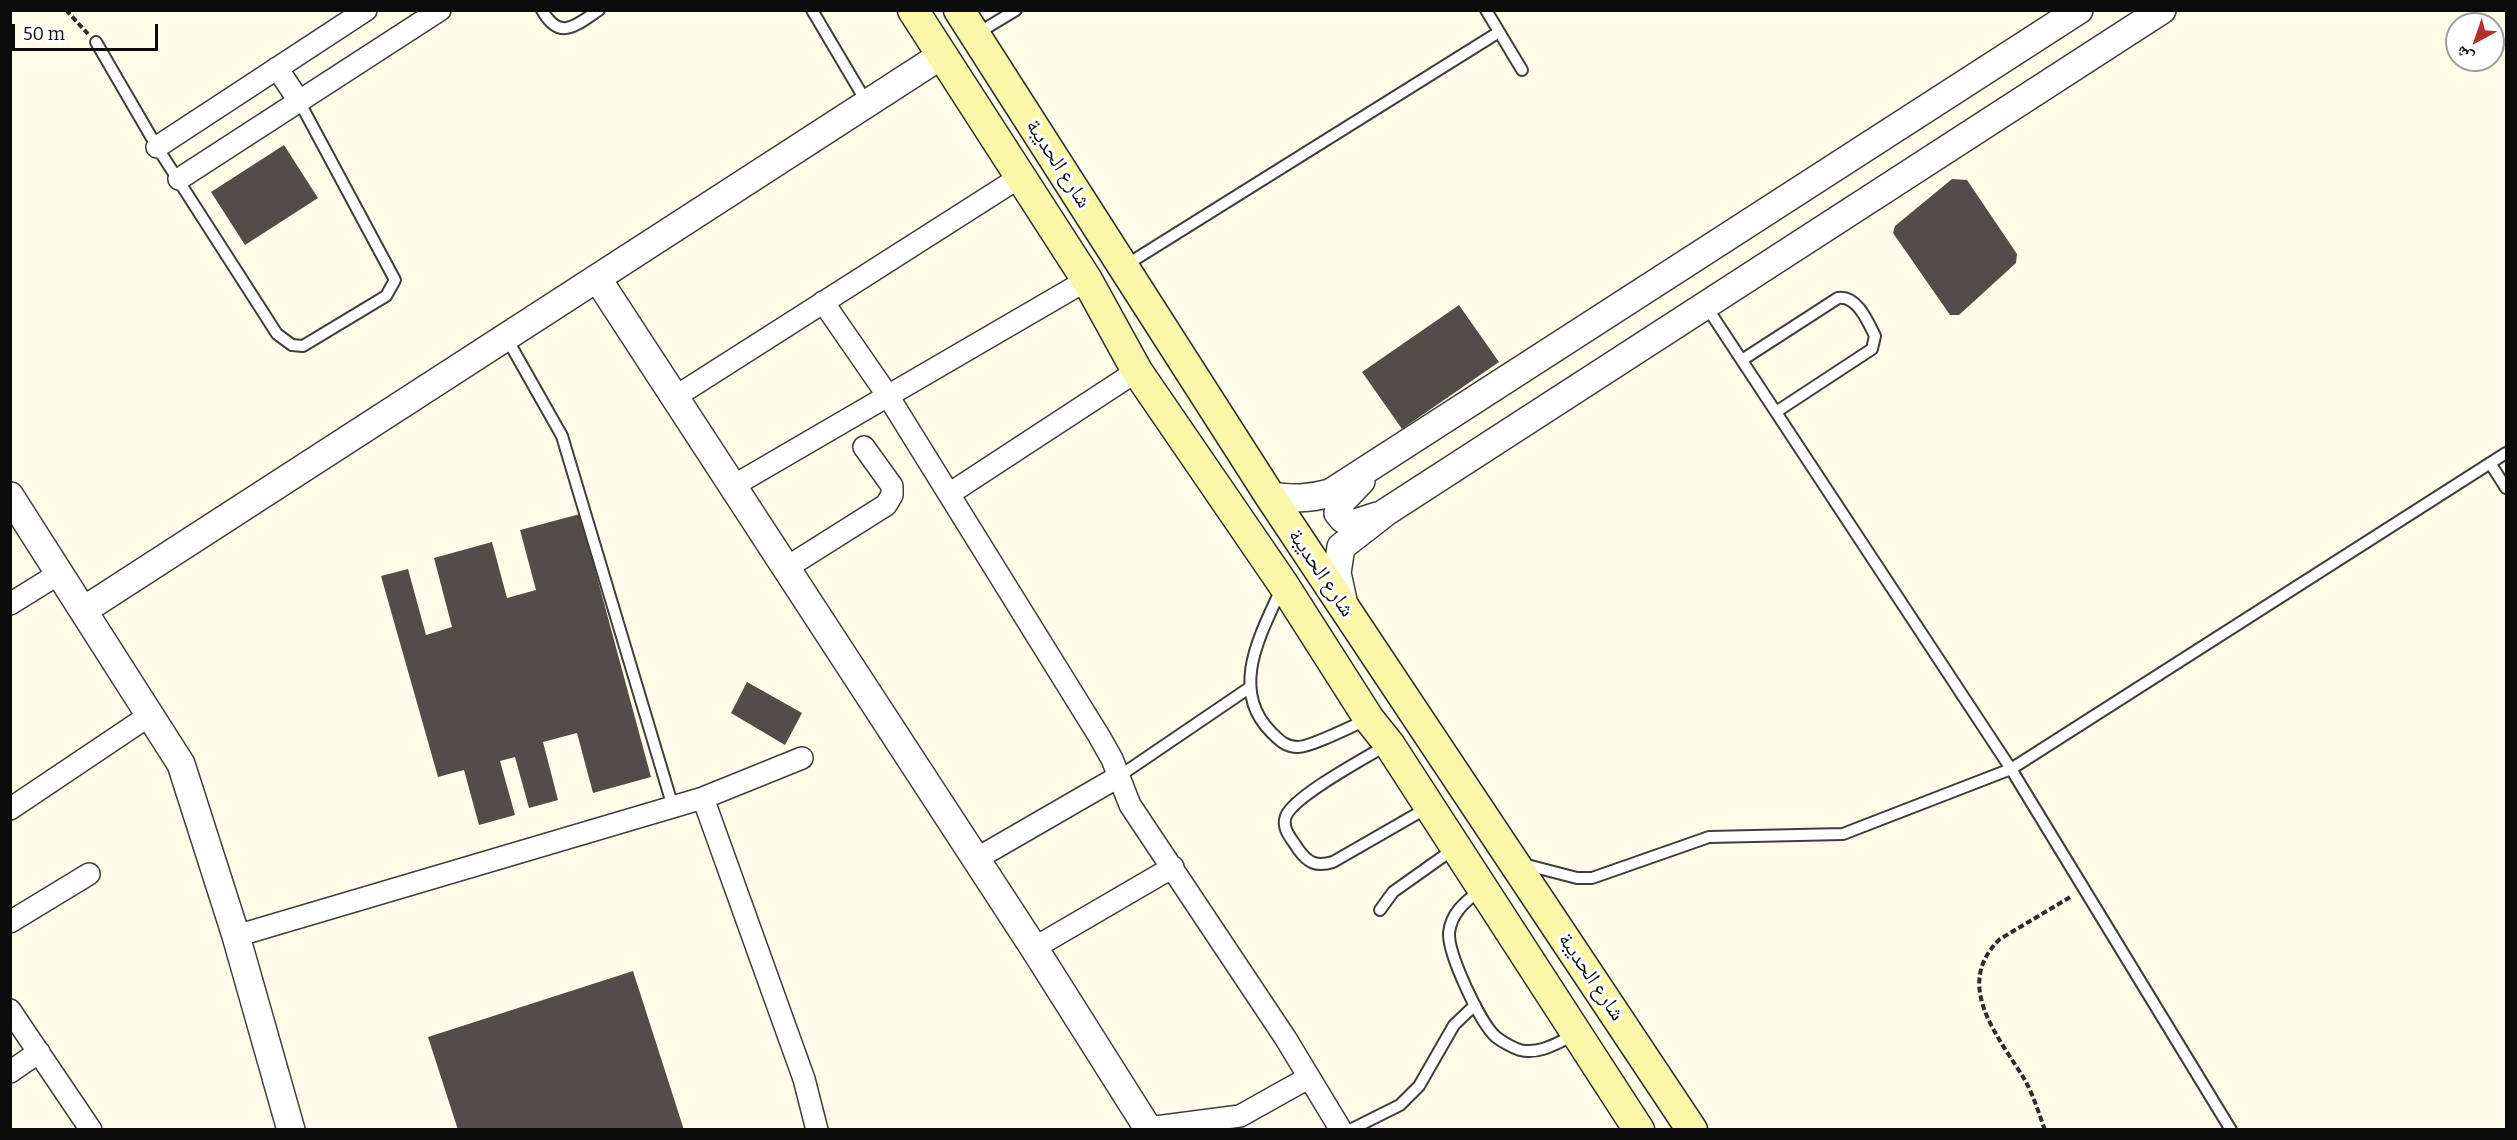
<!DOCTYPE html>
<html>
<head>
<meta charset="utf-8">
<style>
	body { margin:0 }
	#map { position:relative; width:2517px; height:1140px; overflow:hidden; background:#fefce9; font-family:Bitter,"Noto Naskh Arabic",serif }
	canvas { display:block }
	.frame { position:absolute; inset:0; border:12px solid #0b0b0b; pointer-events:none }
	.north { position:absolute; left:2445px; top:12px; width:60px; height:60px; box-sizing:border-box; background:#fff; border:2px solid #9d9d9d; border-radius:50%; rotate:220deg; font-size:16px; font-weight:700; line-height:24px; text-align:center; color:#0b0b0b }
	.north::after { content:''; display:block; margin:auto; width:21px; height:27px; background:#b1312c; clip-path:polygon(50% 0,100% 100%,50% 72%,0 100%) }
	.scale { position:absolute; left:12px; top:24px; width:146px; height:27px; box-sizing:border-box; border:3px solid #0b0b0b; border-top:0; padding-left:8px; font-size:18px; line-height:21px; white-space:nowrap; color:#0b0b0b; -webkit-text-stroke:4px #fff; paint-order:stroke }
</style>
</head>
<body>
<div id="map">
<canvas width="2517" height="1140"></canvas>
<div class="frame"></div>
<div class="north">ش</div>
<div class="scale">50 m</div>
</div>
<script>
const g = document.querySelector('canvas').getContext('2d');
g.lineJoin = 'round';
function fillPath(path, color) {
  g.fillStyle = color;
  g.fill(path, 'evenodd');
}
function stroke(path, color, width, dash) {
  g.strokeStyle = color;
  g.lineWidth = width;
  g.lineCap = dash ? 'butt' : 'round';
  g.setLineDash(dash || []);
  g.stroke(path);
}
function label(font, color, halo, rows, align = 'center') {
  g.font = font + ' Bitter,"Noto Naskh Arabic",serif';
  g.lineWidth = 6;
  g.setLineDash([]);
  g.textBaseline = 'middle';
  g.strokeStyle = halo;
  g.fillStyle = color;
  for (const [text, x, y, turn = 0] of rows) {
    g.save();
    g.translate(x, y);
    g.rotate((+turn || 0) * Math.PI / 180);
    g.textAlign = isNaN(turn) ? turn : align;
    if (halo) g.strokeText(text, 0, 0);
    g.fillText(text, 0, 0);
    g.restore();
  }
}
const building = new Path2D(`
	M284,145L318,198L245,245L211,192Z
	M1952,179L1967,180L2017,254L2016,263L1959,315H1950L1893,233L1895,226Z
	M1459,305L1499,362L1402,429L1362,372Z
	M580,514L651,777L593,793L577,733L543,742L558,800L529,808L515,757L500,761L515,815L479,825L464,770L438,777L381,576L408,569L426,635L452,627L434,558L492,542L507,598L536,590L520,530Z
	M747,682L802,713L785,745L731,713Z
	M633,971L684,1130H458L428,1037Z`);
const path = new Path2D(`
	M66,10L88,34
	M2045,1130C2039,1114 2034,1097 2026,1082C2001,1039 1951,986 2000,939L2072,896`);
const service = new Path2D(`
	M542,10C560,42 576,25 599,10
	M812,10L867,103
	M1486,10L1522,70
	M978,33L1016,10
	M96,42L157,147L277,334L292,345L303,346L386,296L395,280L299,101
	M1126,265L1499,32
	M1706,306L2011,769L2231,1130
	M506,337L562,436L673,807
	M1742,360L1838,298C1857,295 1868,322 1875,336L1872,349L1776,412
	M2490,463L2506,488
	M1282,587C1262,632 1228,689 1271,732C1279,740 1285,747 1298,747C1311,747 1352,726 1366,720
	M1387,745C1365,758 1294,796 1286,816C1281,829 1292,839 1298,849C1308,863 1316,867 1333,862L1427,808
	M1118,777L1249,688
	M1523,864L1577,878H1592L1709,837L1843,834L2011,769L2506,453
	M1480,890C1465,902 1451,913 1449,933C1448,954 1480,1023 1496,1037C1501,1041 1513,1048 1520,1050C1540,1055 1559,1042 1576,1034
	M1380,910L1393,892L1455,848
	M1350,1130L1400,1105L1419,1086L1454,1025L1475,1005`);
const minor = new Path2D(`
	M277,68L299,101
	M157,147L366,10
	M179,179L440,10
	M823,302L888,396L1099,736L1112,759L1130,805L1286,1039L1341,1130
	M675,397L1020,177
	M733,486L1087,280
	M949,494L1137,371
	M786,568L886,505L892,495V486L864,447
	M10,604L60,573
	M703,798L804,1079L817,1130
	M10,809L150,715
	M976,859L1118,777
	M10,922L89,874
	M236,936L703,798L802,758
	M1034,948L1173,867
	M10,1010L91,1130
	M10,1072L39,1052
	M1148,1128L1240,1116L1308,1078`);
const tertiary = new Path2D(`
	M597,278L1034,948L1149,1130
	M1361,481L1341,502L1338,513L1343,519L1352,524L1377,516
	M10,496L181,764L236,936L291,1130
	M1270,496C1292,499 1309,499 1330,493L2079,10
	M1344,605L1337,573L1341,547L1386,512L2162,10
	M84,610L942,55`);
const secondary = new Path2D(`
	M913,10L1087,280L1137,371L1283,584L1369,719L1389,744L1639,1130
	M959,10L1270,496L1692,1130`);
const streetNames = [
	["شارع الحديبة",1058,164,57],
	["شارع الحديبة",1321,573,56],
	["شارع الحديبة",1591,977,56]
];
fillPath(building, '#524d48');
stroke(service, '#3e3e3e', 14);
stroke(minor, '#3e3e3e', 24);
stroke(tertiary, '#3e3e3e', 30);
stroke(secondary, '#2d2d2d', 33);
stroke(path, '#2d2d2d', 4, [6, 3]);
stroke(service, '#fff', 10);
stroke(minor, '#fff', 21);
stroke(tertiary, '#fff', 27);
stroke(secondary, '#faf8a8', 30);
label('21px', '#0b0b0b', '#fff', streetNames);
</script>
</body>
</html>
